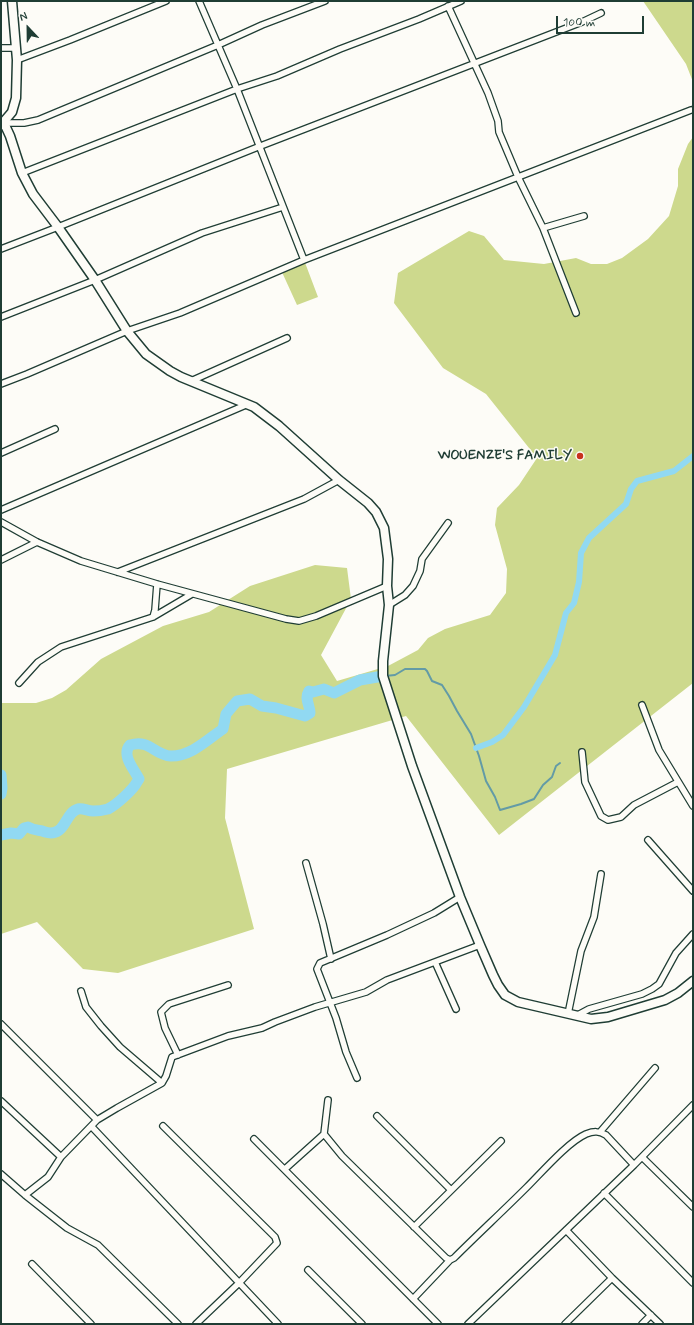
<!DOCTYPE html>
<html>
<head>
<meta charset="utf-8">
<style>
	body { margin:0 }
	#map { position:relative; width:694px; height:1325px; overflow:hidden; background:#fdfcf7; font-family:Mynerve,sans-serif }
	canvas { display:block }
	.frame { position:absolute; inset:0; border:2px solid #1f3d34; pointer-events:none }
	.north { position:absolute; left:8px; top:8px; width:40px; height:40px; -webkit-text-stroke:3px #fdfcf7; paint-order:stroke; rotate:338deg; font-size:11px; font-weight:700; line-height:16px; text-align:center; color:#1f3d34 }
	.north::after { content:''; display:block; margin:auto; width:14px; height:18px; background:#1f3d34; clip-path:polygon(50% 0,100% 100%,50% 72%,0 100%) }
	.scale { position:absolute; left:556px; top:16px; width:88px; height:18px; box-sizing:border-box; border:2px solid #1f3d34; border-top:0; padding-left:5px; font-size:12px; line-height:14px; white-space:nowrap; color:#1f3d34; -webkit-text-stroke:3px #fdfcf7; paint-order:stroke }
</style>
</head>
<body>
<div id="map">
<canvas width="694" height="1325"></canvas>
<div class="frame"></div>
<div class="north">N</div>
<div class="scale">100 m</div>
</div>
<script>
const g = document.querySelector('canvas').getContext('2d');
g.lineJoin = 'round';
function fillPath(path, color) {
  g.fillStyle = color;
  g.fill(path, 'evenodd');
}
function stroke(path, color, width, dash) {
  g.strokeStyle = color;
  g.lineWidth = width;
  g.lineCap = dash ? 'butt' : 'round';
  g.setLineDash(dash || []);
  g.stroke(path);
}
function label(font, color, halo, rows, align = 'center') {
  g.font = font + ' Mynerve,sans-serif';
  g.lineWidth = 3;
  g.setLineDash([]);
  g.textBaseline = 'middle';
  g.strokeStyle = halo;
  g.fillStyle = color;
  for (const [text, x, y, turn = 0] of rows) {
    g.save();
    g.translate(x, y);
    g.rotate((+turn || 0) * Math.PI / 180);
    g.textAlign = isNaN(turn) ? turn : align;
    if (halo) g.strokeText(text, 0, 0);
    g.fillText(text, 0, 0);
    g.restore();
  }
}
const green = new Path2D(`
	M643,1H693V82L686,64Z
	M693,137V683L499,835L406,716L227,769L225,818L254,929L118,973L83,969L37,922L1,934V703H36L52,698L66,690L101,659L163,626L209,612L250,586L315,565L347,568L351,599L321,655L337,681L388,666L418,650L428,638L445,629L490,615L506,593L507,569L495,525L497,508L519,485L537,458L486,394L443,368L394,303L398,273L469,231L484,236L504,260L544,264L576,258L591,264H607L622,258L648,239L669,216L678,186V169L688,144Z
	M304,260L318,297L297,305L281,270Z`);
const stream = new Path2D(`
	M385,676L395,675L405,669H425L427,671L432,681L442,685L449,696L457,711L471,734L479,756L486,781L495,797L500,810L521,804L534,799L543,785L552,777L556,766L560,763`);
const canal = new Path2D(`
	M476,748L492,742L503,735L524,707L555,655L566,613L574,603L579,582L581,553L589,538L626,504L631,489L637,481L674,471L693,456`);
const river = new Path2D(`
	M1,775L2,788L1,794
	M1,835L11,833L19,834L24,828L28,827C37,832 38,829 45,832C66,838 64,813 78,809C83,808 88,811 93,811C97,811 104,810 108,809C116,805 133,790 137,782L139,779C134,769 121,755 130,745C150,739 154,755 171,756C192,756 208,739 223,729L226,714L237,701L250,699L262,706L276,708L305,716L310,713C310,705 304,699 309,691L313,692L324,689L334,693L360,680L383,676`);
const street = new Path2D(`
	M199,1L237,89L304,260
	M448,6L488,93L498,121L499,132L518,177L543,228L576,313
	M1,48H15
	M17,60L70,40L166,1
	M4,123H24L38,120L218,45L262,25L325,1
	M22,173L237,89L277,76L340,49L419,19L461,1
	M543,228L584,216
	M1,249L58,227L258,147L582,22L601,13
	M1,317L95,280L202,233L283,207
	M191,381L287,338
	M1,384L27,374L127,331L180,313L304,260L691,110
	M1,453L55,429
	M1,510L248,404
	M1,522L37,542L81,561L157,584L286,619L299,621L316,616L387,586
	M1,560L37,542
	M118,572L304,499L339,480
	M389,605L405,595L413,586L420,571L422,559L448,523
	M153,617L155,610L157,584
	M19,683L38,662L61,647L153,617L192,594
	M642,705L659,750L693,806
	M582,752L585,782L601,816L608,820L621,817L634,805L678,782
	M648,840L693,891
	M306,863L323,924L331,959
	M435,962L456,1009
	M81,991L86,1007L101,1026L120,1047L162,1083
	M568,1014L581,951L594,917L601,874
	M576,1016L589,1009L642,994L652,989L659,984L676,953L693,934
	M1,1024L97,1120
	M178,1055L165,1028L161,1012L169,1004L228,985
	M357,1078L346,1052L336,1018L317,969L320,963L387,935L434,913L460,897
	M328,1100L324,1134L342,1156L446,1258L450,1260L454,1258C478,1234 503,1211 527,1187C542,1172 568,1142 586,1134C594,1131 599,1131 606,1135L634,1165
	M1,1101L61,1157
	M377,1116L451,1190
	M163,1126L275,1237L277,1243L239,1283L196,1324
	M92,1127L278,1324
	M600,1132L655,1068
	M254,1139L438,1324
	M642,1157L693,1207
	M285,1169L324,1134
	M1,1174L25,1195L67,1228L98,1245L178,1324
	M604,1193L693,1283
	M25,1195L48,1177L61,1157L97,1120L117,1108L162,1083L166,1076L172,1057L228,1036L262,1028L275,1022L315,1007L366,992L387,980L480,945
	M414,1227L501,1141
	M566,1230L612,1278L660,1324
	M32,1264L91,1324
	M308,1270L362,1324
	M413,1299L450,1260
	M468,1324L634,1165L693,1105
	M565,1324L612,1278
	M642,1324L651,1315`);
const secondary = new Path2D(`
	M4,123L10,136L22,173L33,194L58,227L95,280L127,331L146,354L170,371L181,377L254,407L279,426L339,480L368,503L376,512L384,528L388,559L387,586L389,605L383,661V676L412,766L460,897L480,945L493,975L498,985L505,995L518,1002L591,1019L608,1017L665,1000L678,993L693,981
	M1,125L12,112L16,98L17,60L12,1`);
const markers = [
	[580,456,4,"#c8321e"]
];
const poiNames = [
	["WOUENZE'S FAMILY",572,456]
];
fillPath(green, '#cdd98d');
stroke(stream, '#639ba6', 2);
stroke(canal, '#91d9f2', 6);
stroke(river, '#91d9f2', 11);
stroke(street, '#1f3d34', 8);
stroke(secondary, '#1f3d34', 11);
stroke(street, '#fdfcf7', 5.5);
stroke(secondary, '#fdfcf7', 8);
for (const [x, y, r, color] of markers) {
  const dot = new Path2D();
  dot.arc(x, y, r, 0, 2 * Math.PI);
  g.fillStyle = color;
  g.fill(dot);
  stroke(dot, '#fdfcf7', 1.5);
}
label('bold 14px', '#1f3d34', '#fdfcf7', poiNames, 'right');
</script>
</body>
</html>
